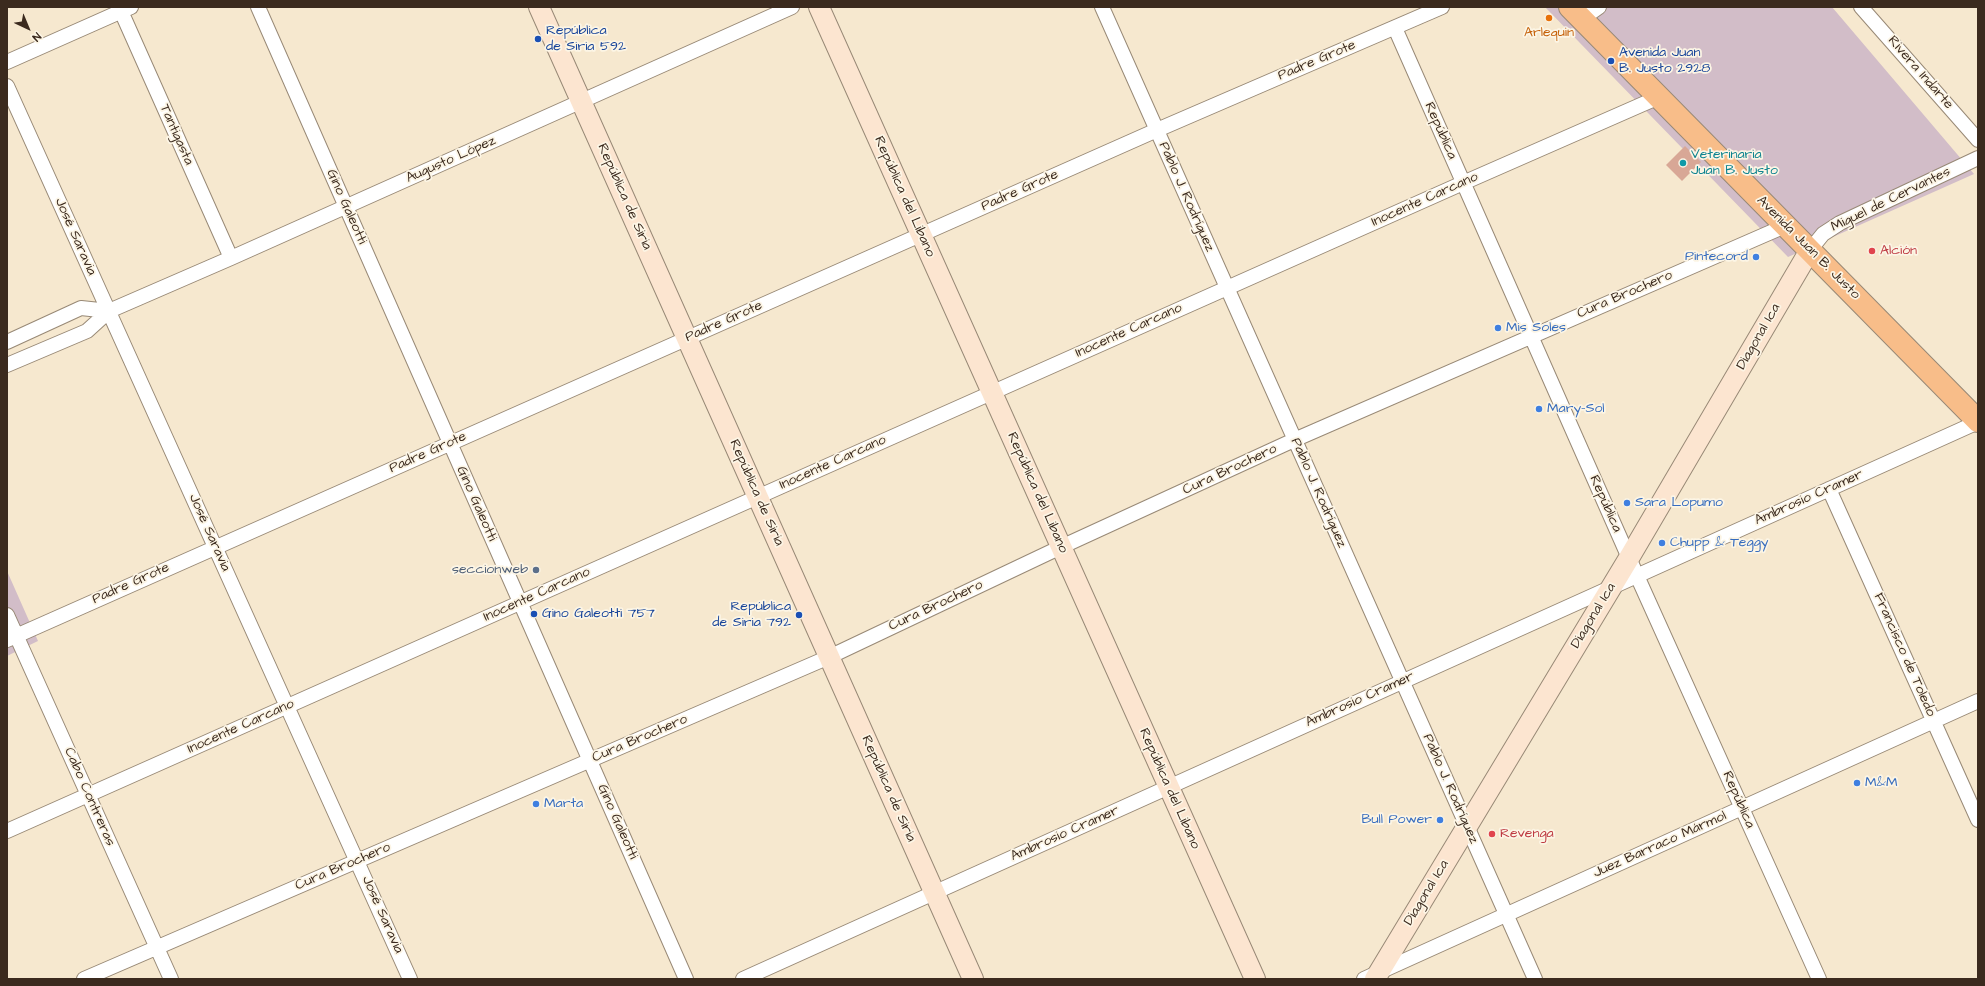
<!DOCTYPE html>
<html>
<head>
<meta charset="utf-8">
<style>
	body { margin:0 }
	#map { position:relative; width:1985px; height:986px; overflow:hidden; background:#f6e8cf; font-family:"Architects Daughter",sans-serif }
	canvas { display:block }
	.frame { position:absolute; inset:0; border:8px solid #3b2a1e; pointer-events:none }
	.north { position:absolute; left:8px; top:8px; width:40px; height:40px; -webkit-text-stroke:3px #fcf5e5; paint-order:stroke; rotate:136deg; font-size:11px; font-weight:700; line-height:16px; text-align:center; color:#3b2a1e }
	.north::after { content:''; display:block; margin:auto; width:14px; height:18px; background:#3b2a1e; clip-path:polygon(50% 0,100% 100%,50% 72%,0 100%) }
</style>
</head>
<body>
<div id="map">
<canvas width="1985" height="986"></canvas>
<div class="frame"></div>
<div class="north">N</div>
</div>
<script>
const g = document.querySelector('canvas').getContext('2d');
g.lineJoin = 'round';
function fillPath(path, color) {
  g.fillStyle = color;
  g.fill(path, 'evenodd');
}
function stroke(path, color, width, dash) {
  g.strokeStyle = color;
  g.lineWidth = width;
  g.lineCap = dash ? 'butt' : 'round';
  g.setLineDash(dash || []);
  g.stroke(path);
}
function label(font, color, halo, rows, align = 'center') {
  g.font = font + ' "Architects Daughter",sans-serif';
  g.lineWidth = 3.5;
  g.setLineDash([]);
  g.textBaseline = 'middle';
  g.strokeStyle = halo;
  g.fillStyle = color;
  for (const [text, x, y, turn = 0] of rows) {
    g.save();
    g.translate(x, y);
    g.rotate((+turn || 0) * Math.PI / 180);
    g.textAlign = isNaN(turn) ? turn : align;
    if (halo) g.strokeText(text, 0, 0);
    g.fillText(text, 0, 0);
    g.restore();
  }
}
const industrial = new Path2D(`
	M1545,7H1832L1974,174L1788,257Z
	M7,571L38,641L7,656Z`);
const building = new Path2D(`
	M1685,146L1701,162L1682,181L1666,165Z`);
const street = new Path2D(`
	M258,7L686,979
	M1102,7L1535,979
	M1861,7L1978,140
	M121,11L231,258
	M1582,19L1599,7
	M1395,28L1629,558L1819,979
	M7,62L131,7
	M7,86L410,979
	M1810,250L1823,234L1840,223L1978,158
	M7,342L81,308L109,311
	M7,365L87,331L109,311L231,258L792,7
	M1829,489L1978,820
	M7,615L171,979
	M7,640L1157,130L1442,7
	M7,831L1463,183L1659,97
	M84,979L829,657L1061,547L1294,440L1785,226
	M743,979L1978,422
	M1364,979L1978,701`);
const secondary = new Path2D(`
	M539,7L973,979
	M819,7L1255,979
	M1375,979L1629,558L1810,250`);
const primary = new Path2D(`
	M1570,7L1978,421`);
const markers = [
	[1549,18,4,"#e8710a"],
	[538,39,4,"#1a4fb4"],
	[1611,61,4,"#1a4fb4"],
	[1683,163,4,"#0f9aa8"],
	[1872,251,4,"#e0444e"],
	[1756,257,4,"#3f7fe0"],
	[1498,328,4,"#3f7fe0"],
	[1539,409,4,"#3f7fe0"],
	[1627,503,4,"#3f7fe0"],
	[1662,543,4,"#3f7fe0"],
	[536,570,4,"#5c6f8a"],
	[534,614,4,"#1a4fb4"],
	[799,615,4,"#1a4fb4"],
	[1857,783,4,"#3f7fe0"],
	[536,804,4,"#3f7fe0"],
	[1440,820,4,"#3f7fe0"],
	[1492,834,4,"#e0444e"]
];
const transitNames = [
	["República",546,31],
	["de Siria 592",546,47],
	["Avenida Juan",1619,53],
	["B. Justo 2928",1619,69],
	["República",791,607,"right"],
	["de Siria 792",791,623,"right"],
	["Gino Galeotti 757",542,614]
];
const foodNames = [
	["Arlequin",1549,33]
];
const streetNames = [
	["Padre Grote",1317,61,-23],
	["Rivera Indarte",1920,73,49],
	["República",1440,131,66],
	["Tantigasta",176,135,66],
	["Augusto López",451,160,-24],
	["Padre Grote",1020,191,-24],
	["República de Siria",624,197,66],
	["República del Libano",904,197,66],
	["Pablo J. Rodríguez",1186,197,66],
	["Inocente Carcano",1425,200,-24],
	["Miguel de Cervantes",1891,200,-26],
	["Gino Galeotti",346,207,66],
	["José Saravia",75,237,66],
	["Avenida Juan B. Justo",1808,248,45],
	["Cura Brochero",1625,295,-23],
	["Padre Grote",724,322,-24],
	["Inocente Carcano",1129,331,-24],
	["Diagonal Ica",1759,337,-60],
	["Padre Grote",428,453,-24],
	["Inocente Carcano",833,463,-24],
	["Cura Brochero",1230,470,-25],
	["República de Siria",756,493,66],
	["República del Libano",1037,493,66],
	["Pablo J. Rodríguez",1318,493,66],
	["Ambrosio Cramer",1809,498,-24],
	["Gino Galeotti",476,504,66],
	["República",1605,504,66],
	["José Saravia",209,533,66],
	["Padre Grote",131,584,-24],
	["Inocente Carcano",537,595,-24],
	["Cura Brochero",936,606,-25],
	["Diagonal Ica",1594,616,-59],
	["Francisco de Toledo",1904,655,66],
	["Ambrosio Cramer",1360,700,-24],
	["Inocente Carcano",241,727,-24],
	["Cura Brochero",640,739,-23],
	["República de Siria",888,789,66],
	["República del Libano",1169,789,66],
	["Pablo J. Rodríguez",1450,789,66],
	["Cabo Contreras",89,797,66],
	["República",1738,800,66],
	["Gino Galeotti",617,822,66],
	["Ambrosio Cramer",1065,834,-24],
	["Juez Barraco Mármol",1660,845,-24],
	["Cura Brochero",343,867,-23],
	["Diagonal Ica",1427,893,-59],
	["José Saravia",382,915,66]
];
const cultureNames = [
	["Veterinaria",1691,155],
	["Juan B. Justo",1691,171]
];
const healthNames = [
	["Alción",1880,251],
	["Revenga",1500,834]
];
const shopNames = [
	["Pintecord",1748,257,"right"],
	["Mis Soles",1506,328],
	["Mary-Sol",1547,409],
	["Sara Lopumo",1635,503],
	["Chupp & Teggy",1670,543],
	["M&M",1865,783],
	["Marta",544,804],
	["Bull Power",1432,820,"right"]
];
const serviceNames = [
	["seccionweb",528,570]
];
fillPath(industrial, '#d2bdc8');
fillPath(building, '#d8a796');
stroke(street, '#988976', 16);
stroke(secondary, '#988976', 22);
stroke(primary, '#988976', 24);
stroke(street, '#fff', 14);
stroke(secondary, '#fce5d0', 20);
stroke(primary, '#f8bd89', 22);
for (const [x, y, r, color] of markers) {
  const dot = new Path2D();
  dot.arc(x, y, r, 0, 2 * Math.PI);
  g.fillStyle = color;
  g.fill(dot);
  stroke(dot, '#fcf5e5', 1.5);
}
label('14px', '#164399', '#fcf5e5', transitNames, 'left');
label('14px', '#c56008', '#fcf5e5', foodNames);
label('14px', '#3b2a1e', '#fcf5e5', streetNames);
label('14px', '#0d838f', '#fcf5e5', cultureNames, 'left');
label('14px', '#be3a42', '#fcf5e5', healthNames, 'left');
label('14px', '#366cbe', '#fcf5e5', shopNames, 'left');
label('14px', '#4e5e75', '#fcf5e5', serviceNames, 'right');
</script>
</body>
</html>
